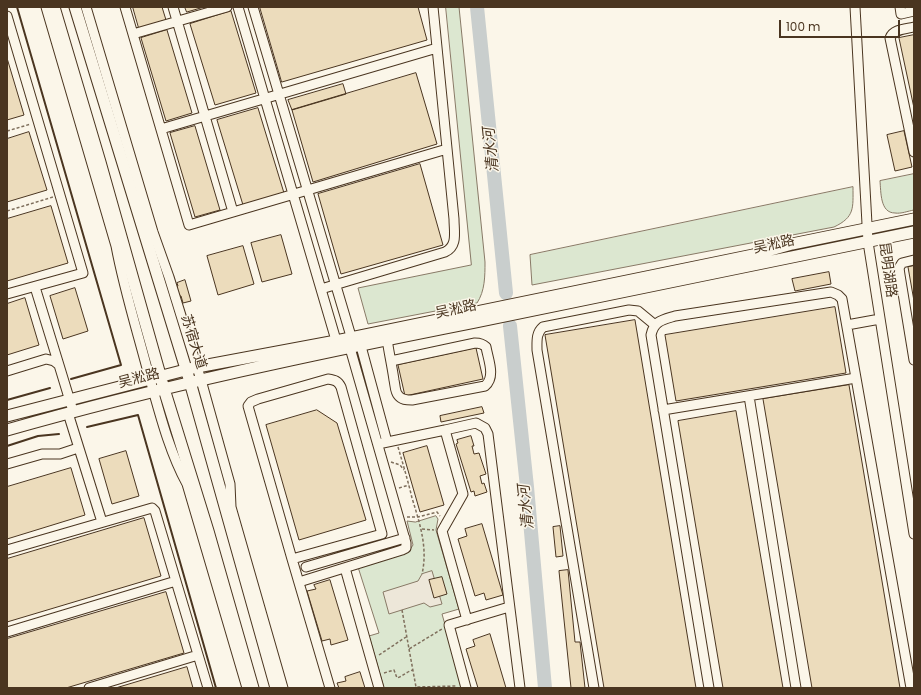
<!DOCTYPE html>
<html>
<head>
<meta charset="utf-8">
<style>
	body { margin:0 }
	#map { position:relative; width:921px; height:695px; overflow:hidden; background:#fbf6e9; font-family:Poppins,sans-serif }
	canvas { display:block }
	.frame { position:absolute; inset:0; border:8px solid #4a3520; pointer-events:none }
	.scale { position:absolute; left:779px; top:20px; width:121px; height:18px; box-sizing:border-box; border:2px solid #4a3520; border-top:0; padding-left:5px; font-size:12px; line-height:14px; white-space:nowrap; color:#4a3520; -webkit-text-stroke:3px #fbf6e9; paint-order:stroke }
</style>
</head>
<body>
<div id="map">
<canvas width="921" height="695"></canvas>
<div class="frame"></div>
<div class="scale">100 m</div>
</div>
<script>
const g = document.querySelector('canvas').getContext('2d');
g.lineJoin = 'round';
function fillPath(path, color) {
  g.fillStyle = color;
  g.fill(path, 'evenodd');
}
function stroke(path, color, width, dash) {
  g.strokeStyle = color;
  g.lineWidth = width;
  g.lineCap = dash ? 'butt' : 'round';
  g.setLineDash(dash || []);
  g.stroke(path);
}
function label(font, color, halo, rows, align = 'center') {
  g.font = font + ' Poppins,"Noto Sans SC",sans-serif';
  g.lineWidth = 3;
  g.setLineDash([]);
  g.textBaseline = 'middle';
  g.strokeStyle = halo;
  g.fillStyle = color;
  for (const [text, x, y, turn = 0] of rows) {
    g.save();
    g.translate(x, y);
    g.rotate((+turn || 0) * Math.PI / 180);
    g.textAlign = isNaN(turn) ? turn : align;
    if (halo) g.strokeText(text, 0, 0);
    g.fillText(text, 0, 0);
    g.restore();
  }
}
const green = new Path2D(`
	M446,7H459L485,262C485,276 485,291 477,303L368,324L358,288L471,265Z
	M914,174V210C908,211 901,214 895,213C880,213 881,192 880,181Z
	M853,187C853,208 855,217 834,227L532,285L530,255Z
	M436,516L438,519L436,530L459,609L442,614L463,688H384L369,636L379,633L358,567L409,551L413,545L407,521L415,522Z`);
const parking = new Path2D(`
	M432,571L442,604L430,607L424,603L389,614L383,592L418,581L422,574Z`);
const river = new Path2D(`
	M477,7L506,293
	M510,326L527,487L545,688`);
const building = new Path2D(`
	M133,7H162L166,20L139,28Z
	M185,7H204L187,12Z
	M260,7H418L427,40L282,82Z
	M231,11L256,93L215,105L190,24Z
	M167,30L192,113L166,121L141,38Z
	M914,35V108L899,38Z
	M7,58L24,115L7,120Z
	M416,73L437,144L313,182L292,110Z
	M343,84L346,94L292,110L288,100Z
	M258,108L284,193L243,205L217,120Z
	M195,126L220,210L195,217L170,133Z
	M904,131L912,167L895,171L887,135Z
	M29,132L47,190L7,202V139Z
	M420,164L443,245L341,274L318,194Z
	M51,206L68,263L7,281V219Z
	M281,235L292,274L262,282L251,243Z
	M243,246L254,284L218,295L207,256Z
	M914,266V301L908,267Z
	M829,272L831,284L795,291L792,279Z
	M185,280L191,301L183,303L181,296H178L175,287L178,286L177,283Z
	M75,288L88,331L63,339L50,296Z
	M25,298L39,345L7,355V304Z
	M835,307L846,373L676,401L665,335Z
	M635,320L696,688H604L545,335Z
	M476,348L483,379L405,396L398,365Z
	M849,385L900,688H812L763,399Z
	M482,407L484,413L441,422L440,416Z
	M317,410L337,423L366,520L299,540L266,425Z
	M736,411L783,688H723L678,421Z
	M471,436L474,446H472L474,454L479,453L486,474L480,476L482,484L484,483L487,492L475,496L474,491L471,492L456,444L458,443L457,440Z
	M427,446L444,505L420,512L403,453Z
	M126,451L139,496L112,504L99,459Z
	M71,468L85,515L7,539V487Z
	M144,518L161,576L7,622V559Z
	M482,524L503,595L486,600L484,593L475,596L458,539L467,536L465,529Z
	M560,526L563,556L556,557L553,527Z
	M568,570L575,642H580L585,688H571L559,571Z
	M442,577L447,594L434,598L429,580Z
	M330,580L348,640L331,645L330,639L322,641L307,591L316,589L314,585Z
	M166,592L184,653L66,688H7V639Z
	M490,634L506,688H478L466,649L475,646L473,640Z
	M187,667L193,688H116Z
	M360,672L365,688H339L337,683L346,681L345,677Z`);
const path = new Path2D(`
	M7,131L31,124
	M7,211L53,197
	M398,447C403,464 408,481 412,498C420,524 428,548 422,574
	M391,462L400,465L404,470
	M399,488L409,485
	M407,517H418L437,512L440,516
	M422,529L434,530
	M402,610L409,649L442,629
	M409,649L416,687L456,686V688
	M379,655L406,637
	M384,673L394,670L397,678C403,676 406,672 413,670`);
const minor = new Path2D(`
	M46,7L116,246C124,289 137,330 148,372C159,410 168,449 187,484L247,688
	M86,7L153,232L169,277L201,380L230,484L231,507L283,688
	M125,7L189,225L447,149
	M173,7L233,212
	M238,7L338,347
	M253,7L353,343
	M855,7L868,242L914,534
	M900,7L901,14L914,11
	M7,16L83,273L7,294
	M914,27C906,29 893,29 890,38L914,152
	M133,34L227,7
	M161,129L437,48
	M914,260L902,263L899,268L900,275L914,360
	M35,287L59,365
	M321,289L445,252C458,246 454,232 454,219L433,7
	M847,325L880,319
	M359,339L387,442
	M387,339C389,353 392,366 394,380C395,384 395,392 398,395C401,400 407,400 412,400L485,386C496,377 488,359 486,347C483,344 480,343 475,343L391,361
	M7,371L46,359L54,361L59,365L73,411
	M749,396L796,688
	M663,410L856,378
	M68,413L102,522
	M445,430L476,423L485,428L488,434L520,688
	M378,444L445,430L463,494L442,531L467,620
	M7,464L42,454H60L78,448
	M7,550L152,508L155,511L208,688
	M292,559L382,534L341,387C338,381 335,380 328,379L258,399L251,402L248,406L292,559L330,688
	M306,567L405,538
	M345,568L379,688
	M299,582L402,550L406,548V543L348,341
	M7,632L176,581
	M89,688L198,655
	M466,688L449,625L509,607
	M594,688L537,350C537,341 536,333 543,327L629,310L638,311L655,325
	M709,688L651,335C654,321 662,320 675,316L831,292L838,295L842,299L911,688`);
const major = new Path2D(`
	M54,7L100,162L164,389L208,531L253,688
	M75,7L190,382L276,688
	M7,416L197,367L336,341L753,255L792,244L914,219
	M7,430C161,386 318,353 475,322C621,292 768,262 914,232`);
const wall = new Path2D(`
	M17,7L121,365L71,379
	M7,400L50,388
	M87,427L138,415L216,688
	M7,446L38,436L59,434`);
const streetNames = [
	["吴淞路",774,245,-12],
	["昆明湖路",887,270,82],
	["吴淞路",456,310,-12],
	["苏宿大道",193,342,73],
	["吴淞路",139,379,-14]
];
const waterNames = [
	["清水河",492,150,-96],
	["清水河",527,507,-96]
];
fillPath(green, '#dce7d0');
stroke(green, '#887966', 1);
fillPath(parking, '#ede7d9');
stroke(parking, '#887966', 1);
stroke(river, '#c9cecd', 14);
fillPath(building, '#ecdcbc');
stroke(building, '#4a3520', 1);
stroke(minor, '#4a3520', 11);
stroke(major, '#4a3520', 13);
stroke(path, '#7f6f5c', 1.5, [3, 2]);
stroke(minor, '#fbf6e9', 9);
stroke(major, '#fbf6e9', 11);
stroke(wall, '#4a3520', 2);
label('14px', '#4a3520', '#fbf6e9', streetNames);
label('italic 15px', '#4a3520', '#fbf6e9', waterNames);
</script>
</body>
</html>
